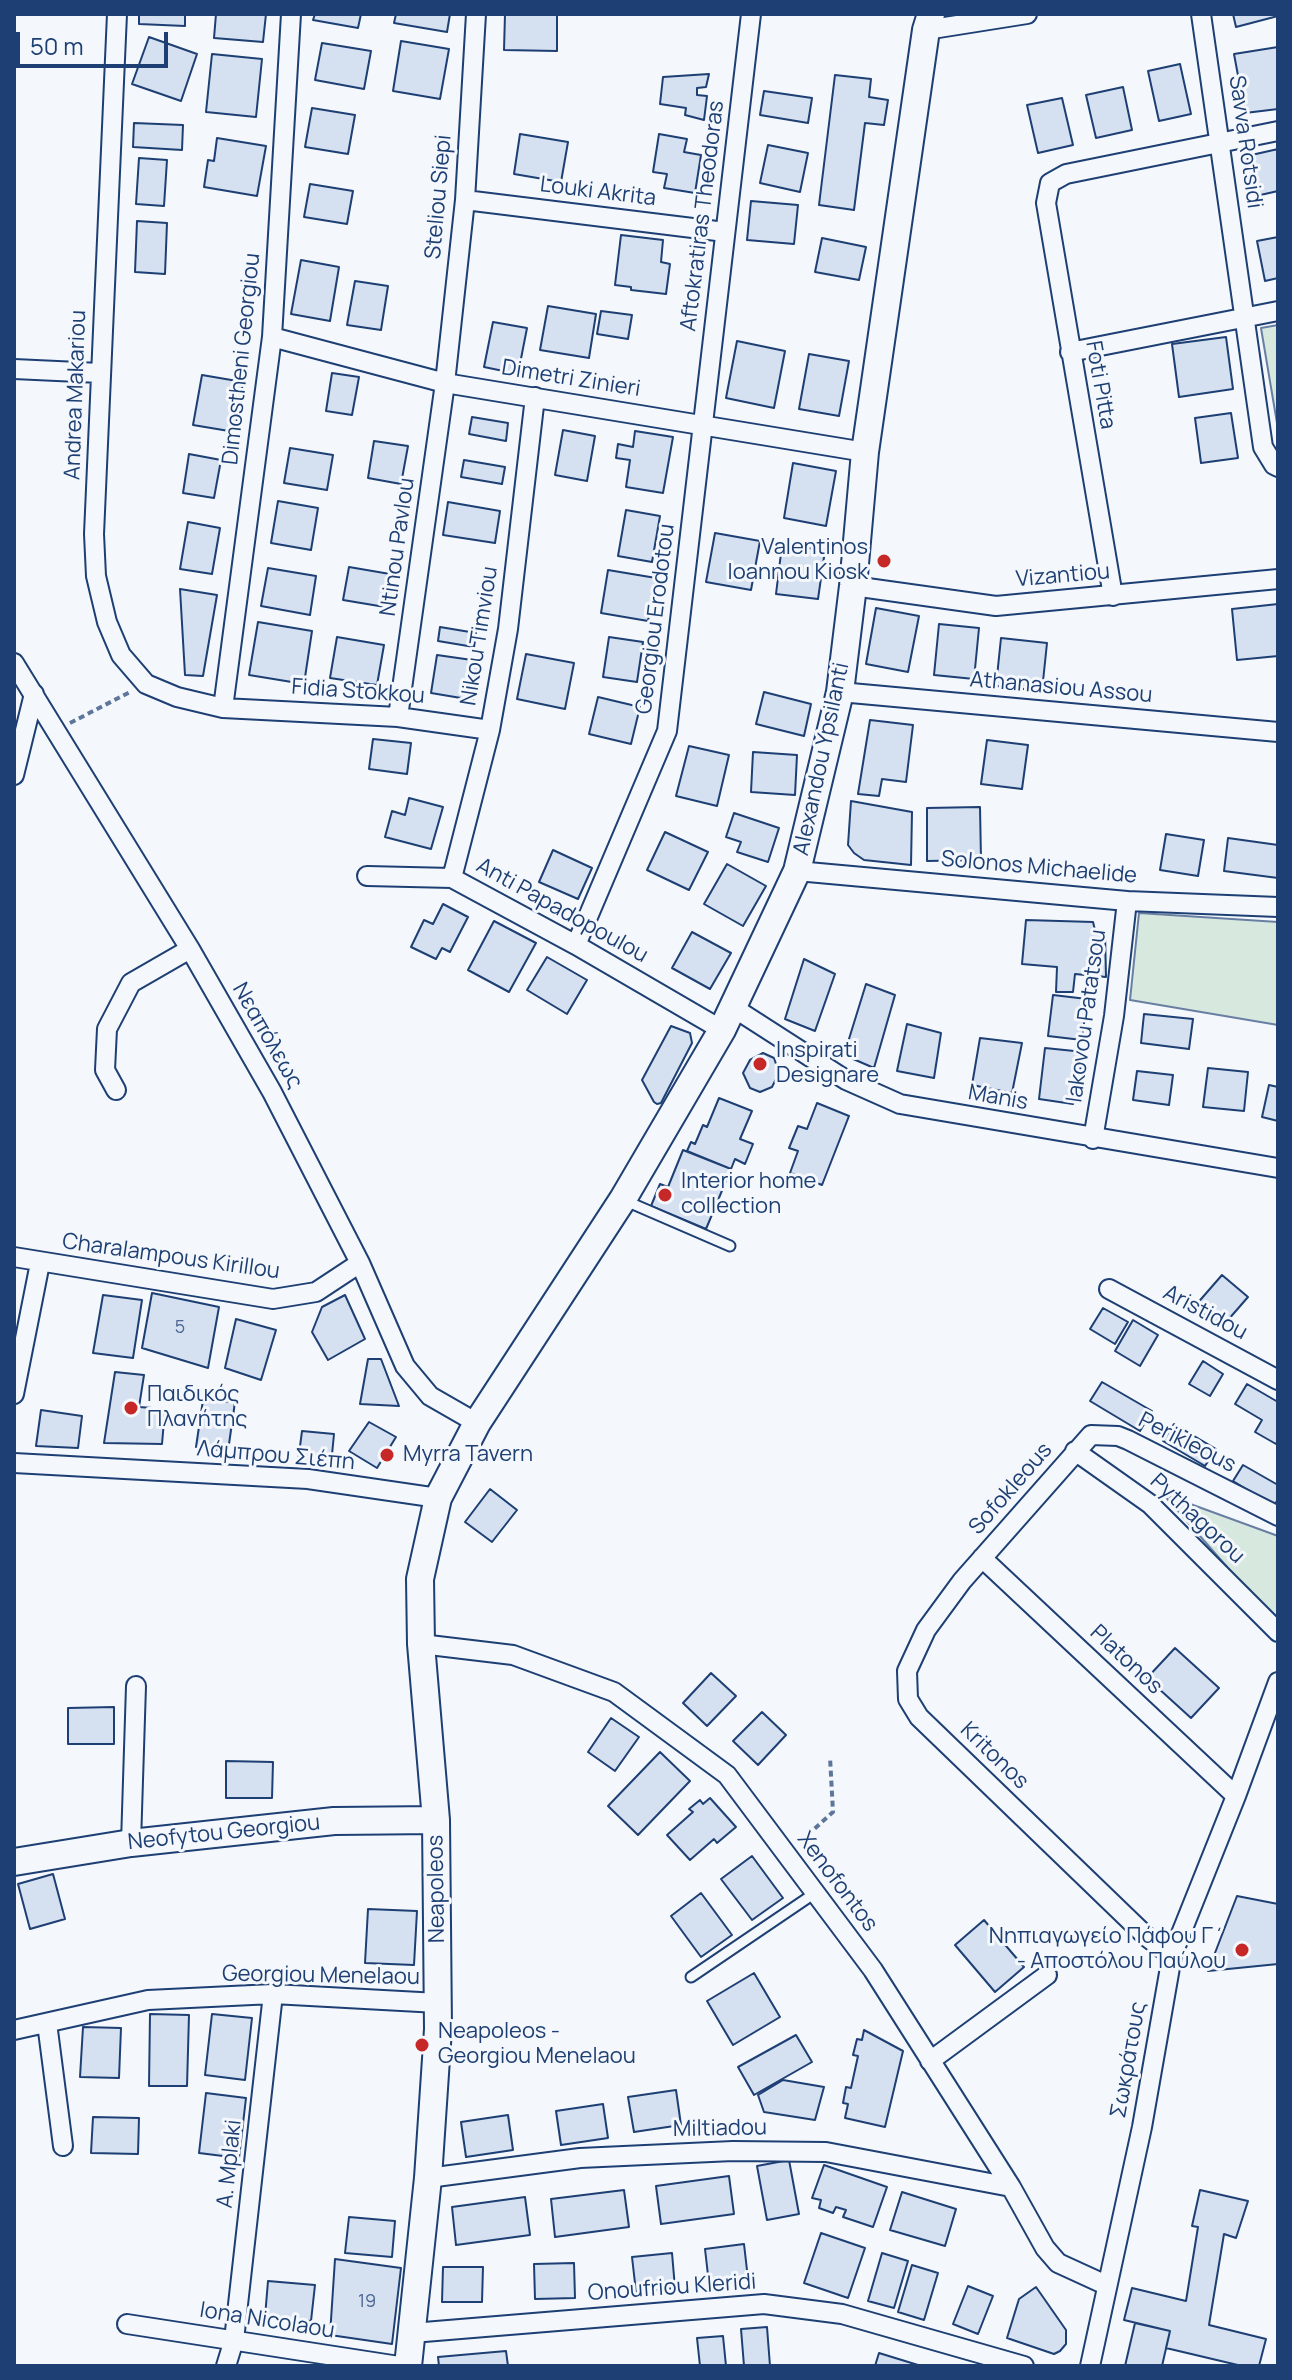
<!DOCTYPE html>
<html>
<head>
<meta charset="utf-8">
<style>
	body { margin:0 }
	#map { position:relative; width:1292px; height:2380px; overflow:hidden; background:#f4f7fb; font-family:Manrope,sans-serif }
	canvas { display:block }
	.frame { position:absolute; inset:0; border:16px solid #1d3f73; pointer-events:none }
	.scale { position:absolute; left:16px; top:32px; width:152px; height:36px; box-sizing:border-box; border:4px solid #1d3f73; border-top:0; padding-left:10px; font-size:24px; line-height:28px; white-space:nowrap; color:#1d3f73; -webkit-text-stroke:6px #f4f7fb; paint-order:stroke }
</style>
</head>
<body>
<div id="map">
<canvas width="1292" height="2380"></canvas>
<div class="frame"></div>
<div class="scale">50 m</div>
</div>
<script>
const g = document.querySelector('canvas').getContext('2d');
g.lineJoin = 'round';
function fillPath(path, color) {
  g.fillStyle = color;
  g.fill(path, 'evenodd');
}
function stroke(path, color, width, dash) {
  g.strokeStyle = color;
  g.lineWidth = width;
  g.lineCap = dash ? 'butt' : 'round';
  g.setLineDash(dash || []);
  g.stroke(path);
}
function label(font, color, halo, rows, align = 'center') {
  g.font = font + ' Manrope,sans-serif';
  g.lineWidth = 6;
  g.setLineDash([]);
  g.textBaseline = 'middle';
  g.strokeStyle = halo;
  g.fillStyle = color;
  for (const [text, x, y, turn = 0] of rows) {
    g.save();
    g.translate(x, y);
    g.rotate((+turn || 0) * Math.PI / 180);
    g.textAlign = isNaN(turn) ? turn : align;
    if (halo) g.strokeText(text, 0, 0);
    g.fillText(text, 0, 0);
    g.restore();
  }
}
const green = new Path2D(`
	M1278,325V429L1261,328Z
	M1139,913L1278,922V1025L1130,1000Z
	M1163,1494L1278,1536V1625Z`);
const building = new Path2D(`
	M139,14H185V26L139,24Z
	M216,14H266L263,42L214,38Z
	M315,14H361L358,28L313,20Z
	M396,14H450L447,32L394,23Z
	M505,14H557V51L504,50Z
	M1233,14H1278V16L1236,27Z
	M149,37L197,54L181,101L132,84Z
	M401,41L449,49L440,99L393,91Z
	M322,43L371,51L364,89L315,80Z
	M1278,47V109L1245,113L1234,54Z
	M212,54L262,59L256,117L206,112Z
	M1180,64L1191,114L1159,121L1148,71Z
	M709,74L706,87L697,88V95L707,96L704,120L685,115L686,108L660,104L663,77Z
	M835,75L871,79L869,97L888,100L884,125L865,123L854,210L819,205Z
	M1123,87L1132,130L1096,138L1086,95Z
	M764,91L812,98L808,123L760,115Z
	M1062,98L1073,145L1038,153L1027,105Z
	M312,108L355,115L348,154L305,147Z
	M134,123L183,125L182,150L133,147Z
	M520,134L568,142L561,182L514,174Z
	M659,134L687,139L684,152L701,155L695,193L664,188L667,174L653,172Z
	M217,138L266,146L257,196L204,187L208,160L214,161Z
	M768,145L808,153L800,192L760,183Z
	M1278,149V191L1256,196L1247,156Z
	M139,158L167,160L164,206L136,204Z
	M310,184L353,191L347,224L304,217Z
	M751,201L798,205L794,244L747,240Z
	M137,221L167,223L165,274L135,272Z
	M621,235L663,240L661,262L670,264L666,294L631,290V287L615,285Z
	M1278,237V278L1265,281L1257,241Z
	M822,238L866,247L859,280L815,272Z
	M301,260L339,267L330,321L291,314Z
	M355,281L388,286L381,330L347,325Z
	M548,306L596,314L589,358L540,350Z
	M601,311L632,315L628,339L597,334Z
	M493,322L527,328L518,374L484,367Z
	M1226,337L1233,389L1179,397L1172,344Z
	M737,341L785,351L774,408L726,398Z
	M809,354L849,361L839,416L799,409Z
	M332,373L359,377L352,415L326,411Z
	M202,375L243,382L235,432L193,425Z
	M1231,413L1238,458L1201,463L1195,418Z
	M472,417L508,423L506,441L469,434Z
	M563,430L595,436L587,481L555,475Z
	M635,431L673,437L663,493L626,487L630,460L616,458L618,444L633,447Z
	M374,441L408,446L401,484L368,478Z
	M290,448L333,455L327,490L284,483Z
	M189,454L221,460L214,498L183,493Z
	M464,460L505,467L502,484L461,477Z
	M793,463L836,471L826,526L784,518Z
	M278,501L318,508L311,550L271,543Z
	M448,502L500,511L495,543L443,535Z
	M626,510L660,516L652,562L618,556Z
	M188,522L220,528L212,574L180,569Z
	M715,533L760,541L751,590L706,582Z
	M782,545L825,550L818,599L776,594Z
	M349,567L390,574L385,607L343,600Z
	M268,568L316,576L310,615L261,606Z
	M608,570L656,578L648,621L601,613Z
	M180,589L217,595L203,676L185,675Z
	M1278,604V656L1237,660L1232,609Z
	M876,608L919,616L908,672L866,664Z
	M258,622L312,631L304,684L249,675Z
	M939,624L979,628L974,679L934,675Z
	M440,627L476,633L474,647L438,641Z
	M337,637L384,645L377,685L330,678Z
	M609,637L643,642L637,682L603,677Z
	M1001,638L1047,643L1042,691L996,686Z
	M526,654L574,663L565,709L517,699Z
	M437,655L479,661L473,700L431,693Z
	M764,692L811,704L804,736L756,724Z
	M598,697L640,707L631,744L589,734Z
	M870,720L913,725L906,782L882,779L879,796L858,794Z
	M373,739L411,743L407,774L369,769Z
	M987,740L1028,745L1022,789L981,784Z
	M689,746L729,755L717,806L676,796Z
	M753,752L797,755L795,795L751,792Z
	M409,798L443,807L431,849L385,837L392,811L405,815Z
	M851,801L912,812L911,865L864,860L854,853L848,845Z
	M980,807L981,860L927,861V808Z
	M734,813L779,828L768,862L737,852L741,842L726,837Z
	M665,832L708,852L689,890L647,870Z
	M1166,834L1204,840L1198,876L1160,870Z
	M1228,838L1278,845V878L1224,871Z
	M553,850L592,868L578,899L539,882Z
	M727,864L766,886L743,926L704,904Z
	M443,904L468,917L450,952L442,948L436,959L411,947L424,920L433,924Z
	M1026,920L1093,922L1095,930L1105,932L1106,977L1075,974L1073,992H1056L1057,967L1022,964Z
	M494,921L536,943L509,992L468,970Z
	M692,932L731,953L710,989L672,968Z
	M547,957L587,980L567,1014L527,990Z
	M804,959L835,974L815,1031L785,1019Z
	M866,984L895,995L874,1068L844,1055Z
	M1053,995L1087,999L1082,1040L1048,1036Z
	M1144,1014L1193,1019L1189,1049L1141,1043Z
	M907,1024L941,1033L934,1078L897,1071Z
	M671,1026L690,1033L692,1043L661,1103L657,1104L654,1102L642,1080Z
	M980,1038L1022,1043L1012,1093L972,1085Z
	M1045,1048L1084,1052L1073,1104L1039,1099Z
	M763,1053L774,1058L779,1073L772,1087L760,1092L750,1088L743,1073L750,1060Z
	M1208,1068L1248,1072L1244,1111L1203,1107Z
	M1137,1071L1173,1075L1169,1105L1133,1100Z
	M1269,1085L1278,1087V1121L1262,1117Z
	M719,1098L752,1111L740,1139L753,1144L745,1164L735,1159L731,1169L687,1151L691,1142L695,1144L703,1125L707,1127Z
	M817,1103L849,1116L822,1185L790,1173L798,1151L789,1148L798,1126L807,1129Z
	M683,1150L731,1169L706,1229L651,1206L660,1184L668,1187Z
	M1222,1275L1248,1297L1221,1328L1195,1306Z
	M152,1293L219,1307L208,1368L142,1348Z
	M103,1295L142,1300L133,1358L93,1353Z
	M345,1295L365,1339L328,1360L312,1332L322,1307Z
	M1103,1308L1128,1322L1115,1344L1090,1329Z
	M236,1319L276,1330L261,1380L225,1368Z
	M1133,1320L1158,1335L1140,1366L1115,1351Z
	M368,1359H381L399,1406L360,1404Z
	M1203,1361L1223,1374L1210,1396L1189,1384Z
	M115,1372L144,1375L139,1407L165,1409L162,1444L104,1443Z
	M1102,1382L1152,1411L1140,1431L1090,1401Z
	M1247,1384L1278,1402V1440L1276,1444L1255,1432L1262,1420L1235,1404Z
	M203,1400L235,1402L228,1451L196,1447Z
	M41,1410L82,1416L78,1448L36,1446Z
	M369,1422L396,1437L377,1468L349,1451Z
	M1174,1424L1216,1449L1205,1466L1163,1441Z
	M302,1431L334,1434L331,1465L298,1462Z
	M1243,1465L1278,1485V1499L1274,1506L1233,1481Z
	M490,1489L517,1510L492,1542L465,1522Z
	M1175,1648L1219,1688L1191,1718L1147,1678Z
	M711,1673L736,1696L707,1726L683,1703Z
	M114,1707V1744H68V1708Z
	M762,1712L786,1735L758,1765L733,1741Z
	M611,1718L639,1737L615,1771L588,1752Z
	M660,1752L690,1781L638,1835L608,1806Z
	M226,1761L273,1762L272,1798H226Z
	M710,1798L736,1827L717,1843L714,1839L690,1860L667,1835L693,1812L689,1809L700,1800L703,1804Z
	M752,1856L783,1898L752,1920L721,1879Z
	M53,1874L65,1919L30,1929L18,1884Z
	M701,1893L732,1935L701,1957L671,1916Z
	M1237,1896L1278,1904V1964L1208,1971Z
	M368,1909L417,1911L414,1965L365,1963Z
	M984,1920L1024,1967L995,1992L955,1945Z
	M754,1973L780,2017L733,2045L707,2001Z
	M150,2014L189,2015L187,2086H149Z
	M212,2014L252,2018L245,2080L205,2075Z
	M83,2027L121,2028L119,2078L80,2077Z
	M864,2030L903,2051L885,2127L845,2118L848,2104L843,2103L846,2087L851,2088L858,2056L853,2055L857,2039L862,2040Z
	M796,2035L812,2062L754,2095L738,2067Z
	M783,2080L824,2087L815,2120L764,2112L758,2095Z
	M676,2090L681,2125L634,2132L628,2097Z
	M206,2093L246,2098L239,2158L199,2153Z
	M603,2104L608,2138L561,2145L556,2111Z
	M508,2115L513,2150L466,2157L461,2122Z
	M93,2117L139,2118L138,2154L91,2153Z
	M789,2160L799,2214L767,2220L757,2166Z
	M824,2165L887,2187L873,2227L843,2217L846,2210L836,2207L833,2213L819,2208L821,2200L812,2198Z
	M729,2176L734,2214L661,2224L656,2186Z
	M624,2190L629,2227L555,2237L551,2199Z
	M1200,2190L1248,2201L1236,2238L1224,2234L1209,2325L1266,2339L1259,2366H1242L1166,2348L1170,2331L1124,2320L1132,2288L1186,2301L1198,2227L1192,2226Z
	M902,2192L956,2209L945,2246L890,2230Z
	M525,2197L530,2235L456,2245L452,2207Z
	M349,2217L395,2221L392,2257L345,2253Z
	M821,2233L865,2248L848,2298L804,2283Z
	M744,2244L748,2279L709,2284L705,2249Z
	M672,2253L675,2288L636,2292L632,2257Z
	M882,2253L908,2261L894,2308L868,2301Z
	M335,2259L401,2268L392,2344L330,2335Z
	M574,2263L575,2298L535,2299L534,2264Z
	M912,2265L938,2273L924,2320L898,2312Z
	M443,2267H483L482,2302H442Z
	M268,2281L315,2285L311,2321L265,2317Z
	M968,2286L993,2296L978,2334L953,2324Z
	M1036,2287L1066,2330V2344L1060,2351L1054,2354L1007,2338L1019,2299Z
	M1135,2323L1170,2331L1162,2366H1125Z
	M767,2327L770,2366H744L741,2329Z
	M723,2336L726,2366H700L697,2338Z
	M506,2351L508,2366H439L438,2357Z
	M879,2353L918,2365V2366H875Z`);
const path = new Path2D(`
	M70,723L130,692
	M800,1842L833,1812L830,1757`);
const lane = new Path2D(`
	M626,1201L730,1246
	M691,1977L815,1893`);
const street = new Path2D(`
	M117,14L94,534L96,576L107,622L121,655L146,684L177,697L223,708L398,717L490,730
	M1201,14L1263,447L1274,465L1278,467
	M926,30L1027,14
	M465,200L725,232
	M272,337L445,383L865,452
	M1070,352L1278,311
	M14,369L100,373
	M853,586L996,606L1278,579
	M1113,596L1046,203L1050,183L1066,174L1278,131
	M14,663L190,949L272,1092L360,1263L405,1366L430,1396L477,1423
	M840,692L1278,732
	M223,708L272,337L291,14
	M398,717L445,383L465,200L476,14
	M14,775L34,694
	M797,871L1127,901L1278,907
	M367,876L452,878L576,945L722,1030
	M452,878L490,730L508,629L535,397
	M576,945L667,731L751,14
	M734,1008L846,1080L900,1104L1278,1168
	M116,1090L105,1070L107,1029L131,983L190,949
	M1093,1139L1114,1016L1127,901
	M14,1257L273,1299L316,1292L360,1263
	M1109,1289L1278,1380
	M14,1394L40,1263
	M1075,1451L1150,1504L1278,1632
	M14,1463L308,1479L438,1498
	M982,1558L1236,1796
	M421,1644L513,1655L614,1692L727,1775L873,1970L1011,2187L1045,2248L1058,2263L1106,2285
	M131,1843L136,1686
	M1172,1956L1147,1937L919,1717L908,1699L907,1671L926,1630L962,1581L1091,1435L1118,1436L1128,1440L1278,1516
	M47,2023L63,2146
	M14,2030L148,2000L273,1994L438,2003
	M930,2061L1047,1975
	M428,2178L580,2158L733,2151L826,2152L1011,2187
	M127,2324L399,2366
	M412,2333L764,2304L842,2314L1024,2366
	M226,2366L234,2340L273,1994
	M1090,2366L1142,2127L1172,1956L1236,1796L1278,1682`);
const secondary = new Path2D(`
	M14,1862L131,1843L334,1821L436,1820
	M408,2366L428,2178L438,2029L436,1820L421,1644L420,1579L438,1498L477,1423L623,1199L722,1030L797,871L840,692L853,586L865,452L926,30L931,14`);
const markers = [
	[884,561,8,"#c62828"],
	[760,1064,8,"#c62828"],
	[665,1195,8,"#c62828"],
	[131,1408,8,"#c62828"],
	[387,1455,8,"#c62828"],
	[1242,1950,8,"#c62828"],
	[422,2045,8,"#c62828"]
];
const numberNames = [
	["5",180,1328],
	["19",367,2302]
];
const streetNames = [
	["Savva Rotsidi",1245,142,82],
	["Louki Akrita",598,192,7],
	["Steliou Siepi",439,197,-85],
	["Aftokratiras Theodoras",703,216,-83],
	["Dimostheni Georgiou",242,359,-84],
	["Dimetri Zinieri",571,379,9],
	["Foti Pitta",1100,385,80],
	["Andrea Makariou",76,395,-88],
	["Ntinou Pavlou",398,547,-82],
	["Vizantiou",1063,576,-5],
	["Georgiou Erodotou",656,619,-83],
	["Nikou Timviou",480,636,-81],
	["Athanasiou Assou",1061,688,5],
	["Fidia Stokkou",358,692,4],
	["Alexandou Ypsilanti",822,759,-78],
	["Solonos Michaelide",1039,868,5],
	["Anti Papadopoulou",562,911,29],
	["Iakovou Patatsou",1087,1016,-82],
	["Νεαπόλεως",267,1036,60],
	["Manis",998,1098,10],
	["Charalampous Kirillou",171,1257,8],
	["Aristidou",1205,1313,28],
	["Perikleous",1187,1443,27],
	["Λάμπρου Σιέπη",276,1456,5],
	["Sofokleous",1011,1489,-49],
	["Pythagorou",1197,1519,43],
	["Platonos",1126,1660,43],
	["Kritonos",994,1756,44],
	["Neofytou Georgiou",224,1833,-6],
	["Xenofontos",837,1882,53],
	["Neapoleos",437,1889,-91],
	["Georgiou Menelaou",321,1976,1],
	["Σωκράτους",1129,2060,-80],
	["Miltiadou",720,2129,-1],
	["A. Mplaki",230,2164,-84],
	["Onoufriou Kleridi",672,2288,-4],
	["Iona Nicolaou",267,2321,9]
];
const poiNames = [
	["Valentinos",868,548,"right"],
	["Ioannou Kiosk",868,573,"right"],
	["Inspirati",776,1051],
	["Designare",776,1076],
	["Interior home",681,1182],
	["collection",681,1207],
	["Παιδικός",147,1395],
	["Πλανήτης",147,1420],
	["Myrra Tavern",403,1455],
	["Νηπιαγωγείο Πάφου Γ΄",1226,1937,"right"],
	["- Αποστόλου Παύλου",1226,1962,"right"],
	["Neapoleos -",438,2032],
	["Georgiou Menelaou",438,2057]
];
fillPath(green, '#d7e8df');
stroke(green, '#687fa3', 2);
fillPath(building, '#d5e0f0');
stroke(building, '#1d3f73', 2);
stroke(lane, '#1d3f73', 13);
stroke(street, '#1d3f73', 22);
stroke(secondary, '#1d3f73', 30);
stroke(path, '#5e769c', 4, [6, 4]);
stroke(lane, '#f4f7fb', 9);
stroke(street, '#f4f7fb', 18);
stroke(secondary, '#f4f7fb', 26);
for (const [x, y, r, color] of markers) {
  const dot = new Path2D();
  dot.arc(x, y, r, 0, 2 * Math.PI);
  g.fillStyle = color;
  g.fill(dot);
  stroke(dot, '#f4f7fb', 3);
}
label('18px', '#4b6792', null, numberNames);
label('22px', '#1d3f73', '#f4f7fb', streetNames);
label('22px', '#1d3f73', '#f4f7fb', poiNames, 'left');
</script>
</body>
</html>
